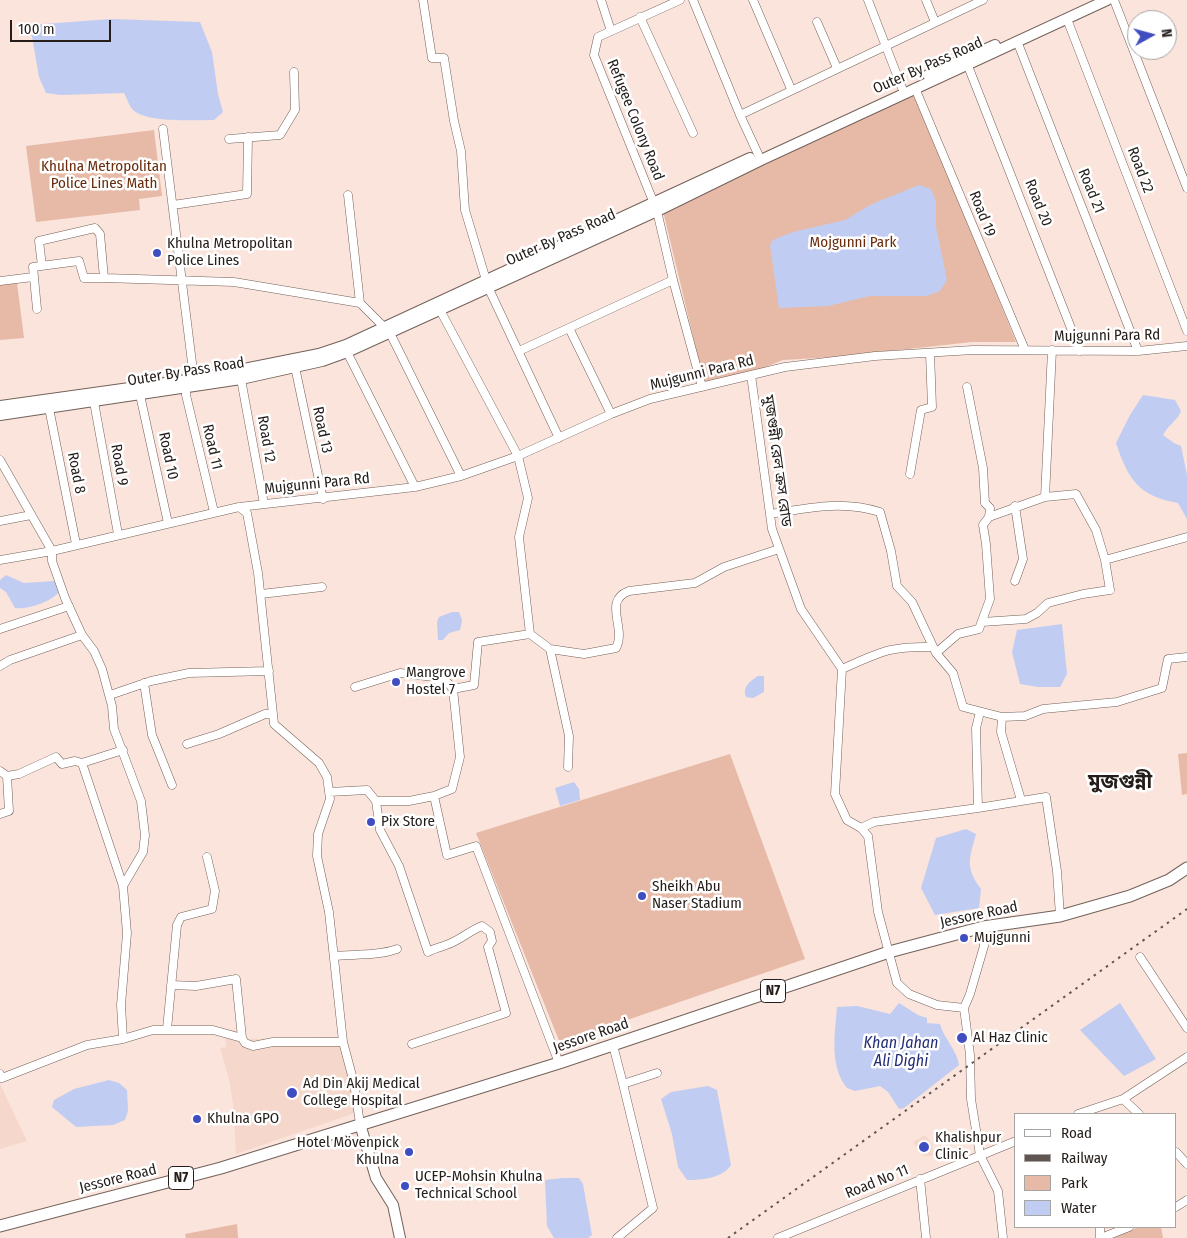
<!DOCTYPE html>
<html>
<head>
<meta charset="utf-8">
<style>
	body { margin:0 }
	#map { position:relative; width:1187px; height:1238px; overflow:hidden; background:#fae4db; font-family:"Fira Sans Condensed",sans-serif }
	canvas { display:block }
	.legend { position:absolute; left:1014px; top:1113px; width:162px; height:115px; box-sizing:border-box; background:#fff; border:1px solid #a7a5a3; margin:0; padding:6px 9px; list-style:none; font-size:15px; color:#241d19 }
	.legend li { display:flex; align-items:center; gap:10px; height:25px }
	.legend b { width:25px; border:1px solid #a7a5a3 }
	.north { position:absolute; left:1127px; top:10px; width:50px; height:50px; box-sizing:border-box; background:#fff; border:1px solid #a7a5a3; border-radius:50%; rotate:83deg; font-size:14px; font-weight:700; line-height:20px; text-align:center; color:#241d19 }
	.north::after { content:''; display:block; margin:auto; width:18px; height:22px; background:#3f4dc1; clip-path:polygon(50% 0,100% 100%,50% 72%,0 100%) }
	.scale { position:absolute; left:10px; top:20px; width:101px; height:22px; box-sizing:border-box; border:2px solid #241d19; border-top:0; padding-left:6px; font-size:15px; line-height:18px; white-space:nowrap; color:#241d19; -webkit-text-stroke:4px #fff; paint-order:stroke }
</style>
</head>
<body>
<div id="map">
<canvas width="1187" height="1238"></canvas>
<ul class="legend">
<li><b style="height:6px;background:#fff"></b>Road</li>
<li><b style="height:6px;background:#605550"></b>Railway</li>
<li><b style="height:14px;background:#e7baa7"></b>Park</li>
<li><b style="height:14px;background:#c1ccf3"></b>Water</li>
</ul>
<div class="north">N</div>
<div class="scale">100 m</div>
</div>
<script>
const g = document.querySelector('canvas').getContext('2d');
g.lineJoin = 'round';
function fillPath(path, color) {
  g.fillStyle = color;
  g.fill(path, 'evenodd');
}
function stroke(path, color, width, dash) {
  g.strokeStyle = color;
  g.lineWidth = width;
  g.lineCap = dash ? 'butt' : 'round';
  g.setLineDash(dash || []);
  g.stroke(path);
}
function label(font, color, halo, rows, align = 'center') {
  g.font = font + ' "Fira Sans Condensed","Noto Sans Bengali",sans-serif';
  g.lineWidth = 5;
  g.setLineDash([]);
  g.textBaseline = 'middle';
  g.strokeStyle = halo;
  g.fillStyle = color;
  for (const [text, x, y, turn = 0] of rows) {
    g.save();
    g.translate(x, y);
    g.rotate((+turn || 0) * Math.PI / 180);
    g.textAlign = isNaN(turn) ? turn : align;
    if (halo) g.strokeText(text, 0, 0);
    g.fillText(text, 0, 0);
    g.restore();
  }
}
const built = new Path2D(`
	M225,1030L239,1031L245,1039L338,1037L351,1083L355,1113L236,1154L233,1104L229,1079L220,1048L226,1047Z
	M0,1084L27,1141L0,1149Z
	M925,1135L933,1145L932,1148L935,1153L933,1156H924L913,1142Z`);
const green = new Path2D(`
	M914,90L1016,342H972L836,357L783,360L751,373L704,382L663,211Z
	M154,130L162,196L139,199L140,210L36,222L26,146Z
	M17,283L24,338L0,340V285Z
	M1187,753V794L1182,795L1178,754Z
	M730,754L805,959L560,1043L476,833Z
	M237,1224L238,1238H186L185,1234Z
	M1139,1227H1161L1163,1238H1109Z`);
const water = new Path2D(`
	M111,19L200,22L212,52L218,94L223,112L214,120C194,120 147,123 133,110C129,106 127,98 124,93L61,95L46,93L39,77L30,25Z
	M919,185L931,189L936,202V227L947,280L940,291L927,296H870L828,306L779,308L770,245L773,240L793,232L845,220L872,204Z
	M1143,395L1175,400L1181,411C1177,421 1169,424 1163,435L1174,443L1181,446L1187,475V519L1178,503C1138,496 1128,479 1116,443L1130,415Z
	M6,575L24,583L54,581L59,592C51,602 27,610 15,608L6,592L0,588V580Z
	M452,612H459L462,620L460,630L449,633L443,640H438L437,622L439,617Z
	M1062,624L1067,674L1060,687H1038L1020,684L1012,652L1017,630Z
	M758,676H764V692L753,698L746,697C742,687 750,681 758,676Z
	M574,782L579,789L580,800L560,806L555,788Z
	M966,829L976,834C969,860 965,867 981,889L979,908L935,915L921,888L936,838Z
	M899,1003L918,1015L927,1018V1023L940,1024C944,1039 957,1050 959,1065L904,1108L899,1109L888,1092L880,1086L855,1091L847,1088C829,1066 835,1033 837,1007L857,1006L890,1014Z
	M1120,1003L1156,1059L1124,1076L1080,1030Z
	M109,1080L119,1083L127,1090L128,1111L125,1120L113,1125L76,1127L52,1107L54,1100L74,1089Z
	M708,1086L717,1090L731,1165C723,1178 702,1180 687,1180L678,1167L672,1134L661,1099L671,1092Z
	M563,1178H579L583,1184L592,1235L588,1238H554L547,1226L545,1180Z`);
const minor = new Path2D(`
	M423,0L432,58H444L454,121L461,151L465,210L486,280
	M601,0L611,31
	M680,0L598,37L594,55L657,211L673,280L702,387
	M693,0L740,115L758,154
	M753,0L791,89
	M868,0L902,88
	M926,0L935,22
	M1114,0L1187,188
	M640,17L693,133
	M1067,19L1187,331
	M817,22L837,68
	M1017,41L1138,351
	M968,66L1080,351
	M915,88L1025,350
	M740,115L983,0
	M163,129L194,379
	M229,139L280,135L295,110L294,72
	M348,195L360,303L390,333L461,476
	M173,205L247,194L248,137
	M42,266L39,241L95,228L100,234L104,278L234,282L360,303
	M0,281L33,277
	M488,287L559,438
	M37,309L33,267L79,261L84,278H104
	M440,310L518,456L528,498L519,537L530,634L478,642L474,685L453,689L460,757L452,789L434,796L447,855L476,846L559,1063
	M569,328L611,414
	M519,351L673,280
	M347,352L415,487
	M295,367L323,499
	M751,375L772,529L801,609L842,669L835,794L847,820L861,828L868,836L878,912L897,983L909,994L937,1005L964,1008
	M241,379L264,504
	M186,387V395L214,512
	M140,395L168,523
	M94,402L118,534
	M49,408L76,544
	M0,460L52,551V561L65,598L82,635L94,651L102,669L112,706L114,729L141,801L145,835L143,852L123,886L127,933L121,1005L123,1039
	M910,474L921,410L932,407L930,353
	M1045,497L1076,494L1096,530L1105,560
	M239,507L247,513L258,573L274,724L319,763L327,777L330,799L318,834L317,856L329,912L343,1042L354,1083L360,1124
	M770,514C808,508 842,500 880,512L891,551L897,586L912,602L936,653L953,673L963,707L1002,717L1025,716L1043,709L1117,702L1162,688L1168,659L1187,657
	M989,517L1045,497L1052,350
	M0,521L31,515
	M0,560L52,551L239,507L415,487L461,476L518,456L611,414L650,399L785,367L875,356L973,350L1138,351L1187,346
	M1015,581L1023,559L1015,506
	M261,594L322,587
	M982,622L1026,619L1037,613L1048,603L1083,594L1110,590L1105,560L1187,537
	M0,629L69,606
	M530,634L550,649L569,736L568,767
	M550,649L584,654L616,648C627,628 602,601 629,591L695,583L724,567L779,549
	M936,653L958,634L979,629L990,599L986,544L983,525L989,517L990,508L985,503L983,468L967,387
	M0,666L10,660L82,635
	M842,669C881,652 889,646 933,647
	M144,683L152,735L172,785
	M355,687L400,673L434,677L439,682H447L453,689
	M110,695L151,681L189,673L269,671
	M980,712L976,728L978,808L1046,797L1057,871L1060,916
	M1002,717L1001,732L1021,800
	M187,744L219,734L265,714H272
	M82,763L123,886
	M0,771L7,776L19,774L56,757L62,764L75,761L82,763L123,750
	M329,792L367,790L376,801
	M0,814L9,811L7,776
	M861,828L874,822L978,808
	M983,927L984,946L970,994L964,1008L970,1055L971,1099L980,1155L998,1191L1003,1238
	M334,956C355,954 377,956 397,949
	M1140,957L1187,1028
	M171,985L196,986L236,979L242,1038
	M167,1029L177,925L181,917L212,909L215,891L207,857
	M412,1044L506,1013L488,947L492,941L490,932L482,926C469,931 459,941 446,945C439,948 434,948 428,952L399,866L380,830L376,801H409L434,796
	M613,1045L623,1084L657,1073
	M0,1074L2,1078L87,1045L123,1039L153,1030H213L242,1038L245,1043L253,1046L273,1042H343
	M1123,1099L1139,1114
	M1078,1114L1123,1099L1187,1057
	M1176,1152L1187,1164
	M920,1179L926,1238
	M1176,1207L1187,1200
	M1100,1227V1238
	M617,1238L653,1208L623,1084
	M778,1238L1016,1141
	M1101,1238L1129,1227`);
const major = new Path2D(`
	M928,75L995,45
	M0,406L194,379L319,354L346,345L750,158
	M0,415L241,379L322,361L347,352L657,211L761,160L1107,0
	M360,1124L376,1178L393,1205L400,1238`);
const highway = new Path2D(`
	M0,1226L221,1168L559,1063L889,952L983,927L1060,916L1130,896L1169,880L1187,868`);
const rail = new Path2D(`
	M728,1238L1187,909`);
const markers = [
	[157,253,5,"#3f4dc1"],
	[396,682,5,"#3f4dc1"],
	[371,822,5,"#3f4dc1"],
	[642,896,5,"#3f4dc1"],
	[964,938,5,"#3f4dc1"],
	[962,1038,6,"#3f4dc1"],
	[292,1093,6,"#3f4dc1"],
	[197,1119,5,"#3f4dc1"],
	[924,1147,6,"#3f4dc1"],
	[409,1152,5,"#3f4dc1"],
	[405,1186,5,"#3f4dc1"]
];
const shields = [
	[773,991,25],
	[181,1178,25]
];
const shieldNames = [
	["N7",773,991],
	["N7",181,1178]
];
const streetNames = [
	["Outer By Pass Road",928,66,-24],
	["Refugee Colony Road",635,120,68],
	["Road 22",1140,170,69],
	["Road 21",1091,191,68],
	["Road 20",1038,203,68],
	["Road 19",982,214,68],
	["Outer By Pass Road",561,238,-24],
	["Mujgunni Para Rd",1107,336,-1],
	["Outer By Pass Road",186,372,-9],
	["Mujgunni Para Rd",702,373,-14],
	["Road 13",322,430,78],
	["Road 12",266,439,80],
	["Road 11",212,447,77],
	["Road 10",168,456,78],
	["মুজগুন্নী রেল ক্রস রোড",777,461,82],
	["Road 9",119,465,80],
	["Road 8",76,473,79],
	["Mujgunni Para Rd",317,484,-6],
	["Jessore Road",979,915,-12],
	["Jessore Road",591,1036,-19],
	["Jessore Road",118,1179,-14],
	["Road No 11",877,1182,-22]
];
const parkNames = [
	["Khulna Metropolitan",104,167],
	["Police Lines Math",104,184],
	["Mojgunni Park",853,243]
];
const poiNames = [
	["Khulna Metropolitan",167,244],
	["Police Lines",167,261],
	["Mangrove",406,673],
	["Hostel 7",406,690],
	["Pix Store",381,822],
	["Sheikh Abu",652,887],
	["Naser Stadium",652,904],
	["Mujgunni",974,938],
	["Al Haz Clinic",973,1038],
	["Ad Din Akij Medical",303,1084],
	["College Hospital",303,1101],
	["Khulna GPO",207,1119],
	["Khalishpur",935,1138],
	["Clinic",935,1155],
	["Hotel Mövenpick",399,1143,"right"],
	["Khulna",399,1160,"right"],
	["UCEP-Mohsin Khulna",415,1177],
	["Technical School",415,1194]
];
const waterNames = [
	["Khan Jahan",901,1044],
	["Ali Dighi",901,1062]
];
const districtNames = [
	["মুজগুন্নী",1120,782]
];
fillPath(built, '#f5d8cb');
fillPath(green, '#e7baa7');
fillPath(water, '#c1ccf3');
stroke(minor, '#736159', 9);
stroke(major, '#736159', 12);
stroke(highway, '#736159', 13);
stroke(minor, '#fff', 8);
stroke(major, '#fff', 10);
stroke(highway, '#fff', 11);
stroke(rail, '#605550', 2, [2.5, 5]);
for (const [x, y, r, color] of markers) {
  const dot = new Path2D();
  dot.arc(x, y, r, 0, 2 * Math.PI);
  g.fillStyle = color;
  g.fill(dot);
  stroke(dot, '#fff', 2);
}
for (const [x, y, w] of shields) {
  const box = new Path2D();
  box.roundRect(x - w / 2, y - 11.5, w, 23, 4);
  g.fillStyle = '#fff';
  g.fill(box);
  stroke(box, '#241d19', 1);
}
label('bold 14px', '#241d19', null, shieldNames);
label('15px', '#241d19', '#fff', streetNames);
label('15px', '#692b0b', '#fff', parkNames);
label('15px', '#241d19', '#fff', poiNames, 'left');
label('italic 16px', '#232d75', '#fff', waterNames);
label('bold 20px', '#241d19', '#fff', districtNames);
</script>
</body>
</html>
